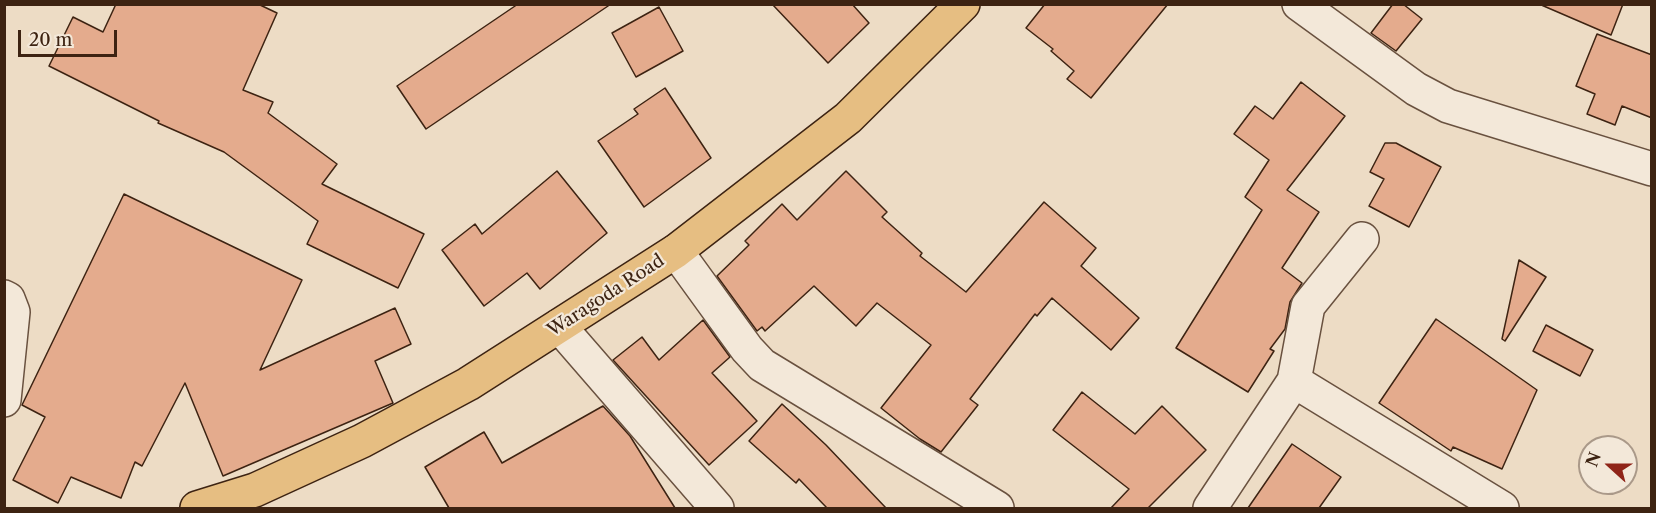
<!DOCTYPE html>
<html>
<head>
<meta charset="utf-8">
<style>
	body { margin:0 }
	#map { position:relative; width:1656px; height:513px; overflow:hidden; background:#eddcc5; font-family:"Libre Caslon Text",serif }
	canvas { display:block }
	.frame { position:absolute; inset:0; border:6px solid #3d2312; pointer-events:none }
	.north { position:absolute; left:1578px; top:435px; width:60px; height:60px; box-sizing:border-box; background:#f3e8d9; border:2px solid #aa9989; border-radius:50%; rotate:291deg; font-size:16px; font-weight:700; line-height:24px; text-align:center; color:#3d2312 }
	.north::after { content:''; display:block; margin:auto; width:21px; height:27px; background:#8f2418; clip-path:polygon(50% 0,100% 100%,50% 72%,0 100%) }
	.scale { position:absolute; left:18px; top:30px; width:99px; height:27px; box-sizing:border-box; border:3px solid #3d2312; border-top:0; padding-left:8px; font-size:18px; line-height:21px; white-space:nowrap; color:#3d2312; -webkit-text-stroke:4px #f3e8d9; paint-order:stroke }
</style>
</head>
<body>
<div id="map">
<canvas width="1656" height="513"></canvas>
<div class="frame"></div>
<div class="north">N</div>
<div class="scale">20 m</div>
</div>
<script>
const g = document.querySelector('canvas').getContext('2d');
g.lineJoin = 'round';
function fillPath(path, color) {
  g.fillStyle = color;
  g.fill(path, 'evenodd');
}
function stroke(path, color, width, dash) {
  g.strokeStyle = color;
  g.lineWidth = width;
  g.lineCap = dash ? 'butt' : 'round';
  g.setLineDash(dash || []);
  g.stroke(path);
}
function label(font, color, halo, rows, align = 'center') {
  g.font = font + ' "Libre Caslon Text",serif';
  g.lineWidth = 4.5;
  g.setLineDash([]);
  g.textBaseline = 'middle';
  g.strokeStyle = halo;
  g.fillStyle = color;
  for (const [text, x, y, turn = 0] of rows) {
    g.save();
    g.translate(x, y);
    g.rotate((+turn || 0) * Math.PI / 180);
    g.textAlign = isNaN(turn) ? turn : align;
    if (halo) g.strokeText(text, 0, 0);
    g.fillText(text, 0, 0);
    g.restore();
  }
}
const building = new Path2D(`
	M116,4H258L277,13L243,90L273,102L268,113L337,164L322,184L424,234L398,288L307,244L318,221L224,152L158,123L159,121L49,66L73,17L103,32Z
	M518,4H611L426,129L397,86Z
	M772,4H852L869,23L828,63Z
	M1045,4H1168L1091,98L1067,79L1074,71L1051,51L1053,49L1026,28Z
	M1393,4H1403L1422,19L1396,51L1371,33Z
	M1539,4H1623L1611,35Z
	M659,7L683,51L636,77L612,33Z
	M1597,34L1652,55V118L1622,106L1615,125L1587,114L1595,94L1576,86Z
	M1301,82L1345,116L1287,190L1319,212L1282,268L1302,283L1290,302L1285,329L1270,349L1274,351L1248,392L1176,348L1262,210L1245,197L1269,160L1234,134L1255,106L1273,119Z
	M665,88L711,158L644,207L598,141L638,114L634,109Z
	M1385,143H1396L1441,167L1409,227L1369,206L1384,179L1370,172Z
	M557,171L607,233L540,289L527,273L484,306L442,250L475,224L482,234Z
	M846,171L887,212L882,217L922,253L920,256L966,292L1044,202L1096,248L1081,266L1139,318L1111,350L1052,298L1037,316L1035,314L970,399L978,405L941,452L920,439L881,408L931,345L877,303L856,326L814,286L765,331L762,327L757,331L717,276L749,245L745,241L782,204L797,220Z
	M124,194L302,280L260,370L395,308L411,344L375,361L393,403L223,476L185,383L142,466L135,462L121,498L71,477L58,503L13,480L45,417L22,405Z
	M1519,260L1546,277L1505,341L1502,339Z
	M1436,319L1537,390L1502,469L1453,447L1451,451L1379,403Z
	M703,320L730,357L712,373L757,421L709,465L613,360L642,337L659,360Z
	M1546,325L1593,350L1580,376L1533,351Z
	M1082,392L1135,434L1162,406L1206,450L1148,508H1111L1129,489L1053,430Z
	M782,404L826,445L886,508H827L799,479L796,483L749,441Z
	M603,406L630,436L675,508H449L425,467L484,432L502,463Z
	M1292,444L1341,477L1319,508H1248Z`);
const minor = new Path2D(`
	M1299,4L1416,89L1448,106L1652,169
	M676,251L747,349L762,365L997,508
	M4,297L8,299L13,312L4,400
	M559,326L717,508
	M1294,381L1502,508
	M1210,508L1294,381L1308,306L1362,239`);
const major = new Path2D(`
	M197,508L255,490L362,441L468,384L676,251L848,118L963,4`);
const streetNames = [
	["Waragoda Road",606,296,-33]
];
fillPath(building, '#e4ab8d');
stroke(building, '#3d2312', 1.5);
stroke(minor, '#69513f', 36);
stroke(major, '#3d2312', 36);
stroke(minor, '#f3e8d9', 33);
stroke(major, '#e6be82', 33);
label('18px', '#3d2312', '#f3e8d9', streetNames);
</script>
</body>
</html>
